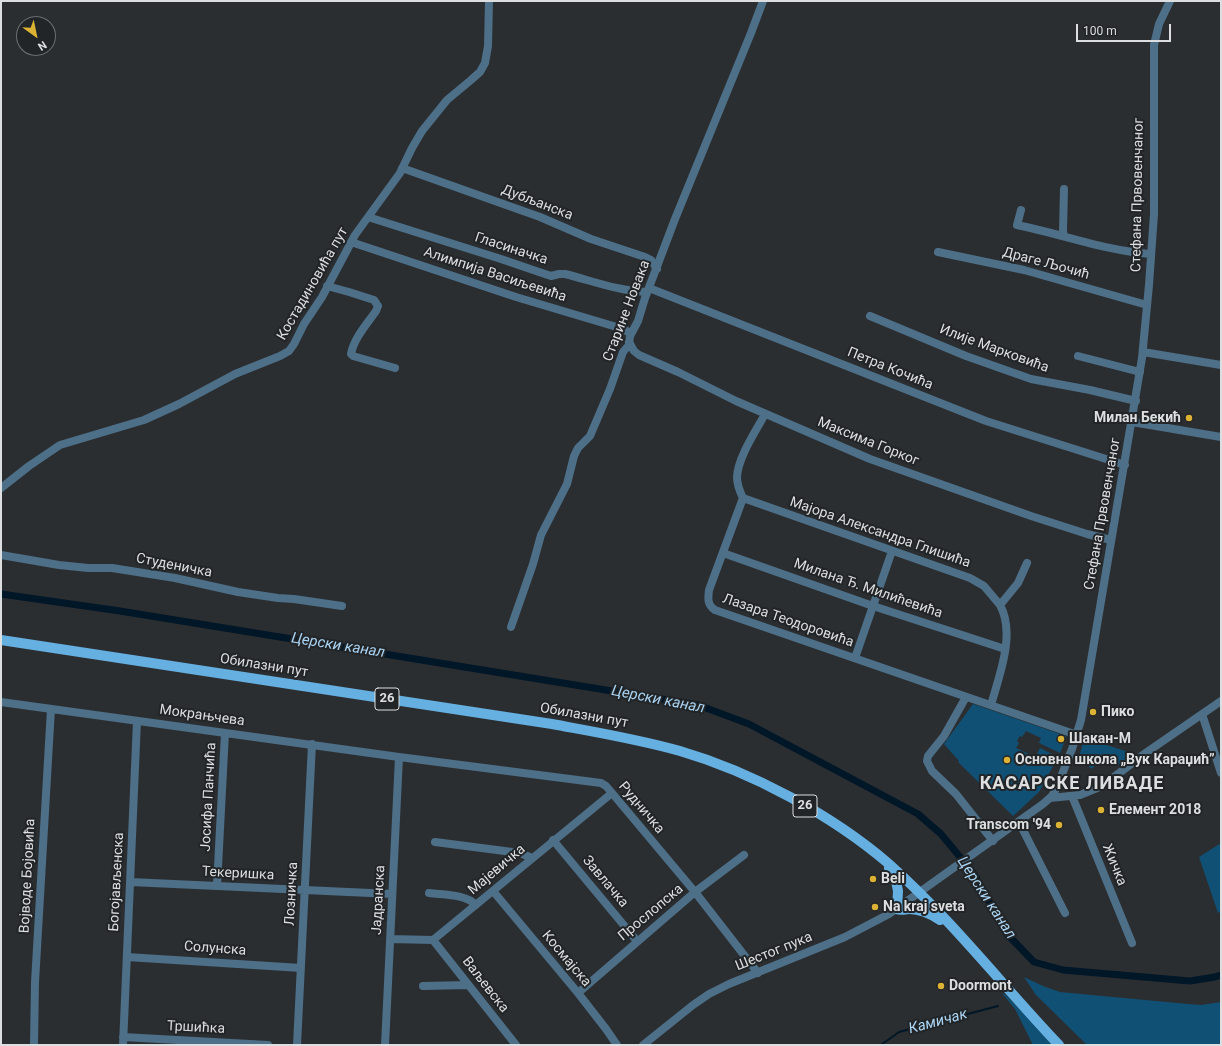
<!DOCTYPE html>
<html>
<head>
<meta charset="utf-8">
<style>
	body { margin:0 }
	#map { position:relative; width:1222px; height:1046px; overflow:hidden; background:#2b2e31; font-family:Roboto,sans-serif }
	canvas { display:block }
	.frame { position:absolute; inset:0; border:2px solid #dcdedf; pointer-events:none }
	.north { position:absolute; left:16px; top:16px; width:40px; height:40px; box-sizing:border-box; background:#222527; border:1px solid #6c6f71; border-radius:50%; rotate:147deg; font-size:11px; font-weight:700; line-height:16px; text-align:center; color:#dcdedf }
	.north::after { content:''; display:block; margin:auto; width:14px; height:18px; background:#dbb233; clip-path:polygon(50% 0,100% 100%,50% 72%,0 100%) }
	.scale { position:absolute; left:1076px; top:24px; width:95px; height:18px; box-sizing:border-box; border:2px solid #dcdedf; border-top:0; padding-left:5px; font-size:12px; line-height:14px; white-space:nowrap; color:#dcdedf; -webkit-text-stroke:3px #222527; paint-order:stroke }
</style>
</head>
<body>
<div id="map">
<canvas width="1222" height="1046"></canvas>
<div class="frame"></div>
<div class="north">N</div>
<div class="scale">100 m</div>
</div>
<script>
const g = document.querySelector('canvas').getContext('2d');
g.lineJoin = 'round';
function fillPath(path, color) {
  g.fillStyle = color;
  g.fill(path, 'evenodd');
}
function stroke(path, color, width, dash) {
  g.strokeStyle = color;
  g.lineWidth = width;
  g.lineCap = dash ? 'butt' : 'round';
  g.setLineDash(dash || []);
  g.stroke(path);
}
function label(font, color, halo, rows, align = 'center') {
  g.font = font + ' Roboto,sans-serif';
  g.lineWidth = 4;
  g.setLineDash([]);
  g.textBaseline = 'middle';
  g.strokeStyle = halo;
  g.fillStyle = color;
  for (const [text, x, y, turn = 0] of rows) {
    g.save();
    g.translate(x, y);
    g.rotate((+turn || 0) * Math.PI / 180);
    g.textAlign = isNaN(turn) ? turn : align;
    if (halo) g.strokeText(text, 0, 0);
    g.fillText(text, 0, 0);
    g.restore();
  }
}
const green = new Path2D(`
	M973,704L1066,736V738L1058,735L1056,741L1064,743L1060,753L1039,743L1041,738L1026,731L1022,737L1020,736L1017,741L1019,743L1016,748L1031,755L1030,756L1035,758L1040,748L1058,757L1039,792L1013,816L958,762L959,761L944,744Z
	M1084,738L1135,754L1120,765L1114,766L1107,757L1091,769L1080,754Z
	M1221,843V911L1218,913L1199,857Z
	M1024,977L1043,986L1060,992L1188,1004L1201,1005L1221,1002V1045H1087L1036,995Z
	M1002,993L1006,995L1054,1045H1033L1015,1009Z`);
const stream = new Path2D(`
	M881,1045L899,1032L998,1006`);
const canal = new Path2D(`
	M1,594L120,611L698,705L749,724L918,814L941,834L974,874L1007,934L1034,962L1063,970L1190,981L1215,977L1221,975`);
const minor = new Path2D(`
	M402,168L540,217L591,239L645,257L651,260L657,269
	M1064,189L1063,231L1064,236
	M1021,210L1017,225C1062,234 1106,251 1151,254
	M368,217L501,259L539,272L551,276L559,274H565C593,281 618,291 647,292
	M351,242L516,297L620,328L631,333
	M938,252L1024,270L1147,305
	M327,286L349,292L374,300L378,306L376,311C367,324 354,338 351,354L353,356L395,368
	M649,288L986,421L1125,465
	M870,316L966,356L1031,379L1090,390L1136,401
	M629,342L634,351L639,355L678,372L736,401L870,459L1031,516L1087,534L1111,540
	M1143,352L1221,365
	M1078,356L1140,372
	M1132,422L1221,437
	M1,488L29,466L60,445L144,420L179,404L235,374L280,356L289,351L294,344L304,324L322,297L355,235L400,173L412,148L422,131L447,100L471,80L480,72L485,63L488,46L489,1
	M743,498L709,590C708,598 707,605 715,610L1077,735
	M743,498L970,578L984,586L1000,605
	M743,498C740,492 737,484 737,477C738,457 756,431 765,414
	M723,553L873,606L1005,649
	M1,555L59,565L88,568H112L175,578L238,592L278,598L294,599L342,606
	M511,627L533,564L541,535L567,484L574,456L578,448L590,436L610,389L623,352L629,345L630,336L638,321L645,298L675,219L751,33L763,1
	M855,658L892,551
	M966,697L944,736L928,756L927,761L932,771L956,794L993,841
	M1,702L399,757L601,783L606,786L612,793L695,892L758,973
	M991,705C999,676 1016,634 1000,605L1018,583L1027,563
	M1202,714L1221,773
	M1072,796L1132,943
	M1050,798L1080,795L1102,786L1147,752L1221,701
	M1019,822L1065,913
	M553,840L637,941
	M435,842L520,853L532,858
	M130,882L392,894
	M217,886L225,733
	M493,891L578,993L606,1029L617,1045
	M429,893C444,895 465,894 476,905
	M390,939L433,940L612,793
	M433,940L516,1045
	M127,957L301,968
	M423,986L468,985
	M578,993L695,892L744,855
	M123,1037L268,1045
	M34,1045L35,982L51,709
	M123,1045L137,721
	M297,1045L312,744
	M385,1045L399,757
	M643,1045L693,1005L709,994L729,984L845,937L889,914L1043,804L1052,796L1057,787L1072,749L1081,720L1142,358L1149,285L1154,214V45L1159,24L1170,1`);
const major = new Path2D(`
	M1,640L552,724C595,732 638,739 680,751C752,772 832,815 889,864C951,919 1002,985 1059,1045
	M889,868L896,881L898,891L897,909C901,911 905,909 909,909C921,909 931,914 940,920`);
const markers = [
	[1189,418,4,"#dbb233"],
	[1093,712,4,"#dbb233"],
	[1061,739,4,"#dbb233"],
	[1007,760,4,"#dbb233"],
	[1101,810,4,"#dbb233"],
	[1059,825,4,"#dbb233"],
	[873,879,4,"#dbb233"],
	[875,907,4,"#dbb233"],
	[941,986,4,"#dbb233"]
];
const shields = [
	[387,699,24],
	[805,806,24]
];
const shieldNames = [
	["26",387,699],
	["26",805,806]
];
const streetNames = [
	["Стефана Првовенчаног",1138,195,-89],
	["Дубљанска",537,203,21],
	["Гласиначка",511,249,18],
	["Драге Љочић",1046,264,15],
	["Алимпија Васиљевића",495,275,18],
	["Костадиновића пут",313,284,-60],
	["Старине Новака",627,311,-69],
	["Илије Марковића",994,349,20],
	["Петра Кочића",890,369,22],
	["Максима Горког",868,442,22],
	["Стефана Првовенчаног",1103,514,-80],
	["Мајора Александра Глишића",880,533,19],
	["Студеничка",174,566,11],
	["Милана Ђ. Милићевића",868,589,19],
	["Лазара Теодоровића",788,621,19],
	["Обилазни пут",264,666,9],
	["Мокрањчева",202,716,8],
	["Обилазни пут",584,716,10],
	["Јосифа Панчића",209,797,-87],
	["Рудничка",641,808,50],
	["Жичка",1114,865,68],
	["Мајевичка",497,870,-40],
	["Текеришка",238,874,3],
	["Војводе Бојовића",28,876,-87],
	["Богојављенска",117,882,-87],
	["Завлачка",605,882,50],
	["Лозничка",292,894,-87],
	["Јадранска",379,900,-87],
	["Прослопска",651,913,-40],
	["Солунска",215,949,4],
	["Шестог пука",774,952,-22],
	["Космајска",566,959,50],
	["Ваљевска",485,985,52],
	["Тршићка",196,1028,3]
];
const poiNames = [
	["Милан Бекић",1181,418,"right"],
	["Пико",1101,712],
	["Шакан-М",1069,739],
	["Основна школа „Вук Караџић”",1015,760],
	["Елемент 2018",1109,810],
	["Transcom '94",1051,825,"right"],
	["Beli",881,879],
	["Na kraj sveta",883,907],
	["Doormont",949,986]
];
const waterNames = [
	["Церски канал",338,646,9],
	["Церски канал",658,700,11],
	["Церски канал",986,898,57],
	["Камичак",938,1022,-15]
];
const districtNames = [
	["КАСАРСКЕ ЛИВАДЕ",1072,784]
];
fillPath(green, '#105075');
stroke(stream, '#001728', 2);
stroke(canal, '#001728', 7);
stroke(minor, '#4d6f87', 8);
stroke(major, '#65afe1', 10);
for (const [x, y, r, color] of markers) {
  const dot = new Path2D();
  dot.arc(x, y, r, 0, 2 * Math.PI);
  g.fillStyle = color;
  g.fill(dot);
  stroke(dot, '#222527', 1.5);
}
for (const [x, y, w] of shields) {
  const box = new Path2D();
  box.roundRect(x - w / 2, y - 11, w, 22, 3);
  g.fillStyle = '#222527';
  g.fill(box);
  stroke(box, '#dcdedf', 1);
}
label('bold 13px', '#dcdedf', null, shieldNames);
label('14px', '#dcdedf', '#222527', streetNames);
label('bold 14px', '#dcdedf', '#222527', poiNames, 'left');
label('italic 15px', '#abd4f3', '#222527', waterNames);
g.letterSpacing = '1px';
label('bold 18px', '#dcdedf', '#222527', districtNames);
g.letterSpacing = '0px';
</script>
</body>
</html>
